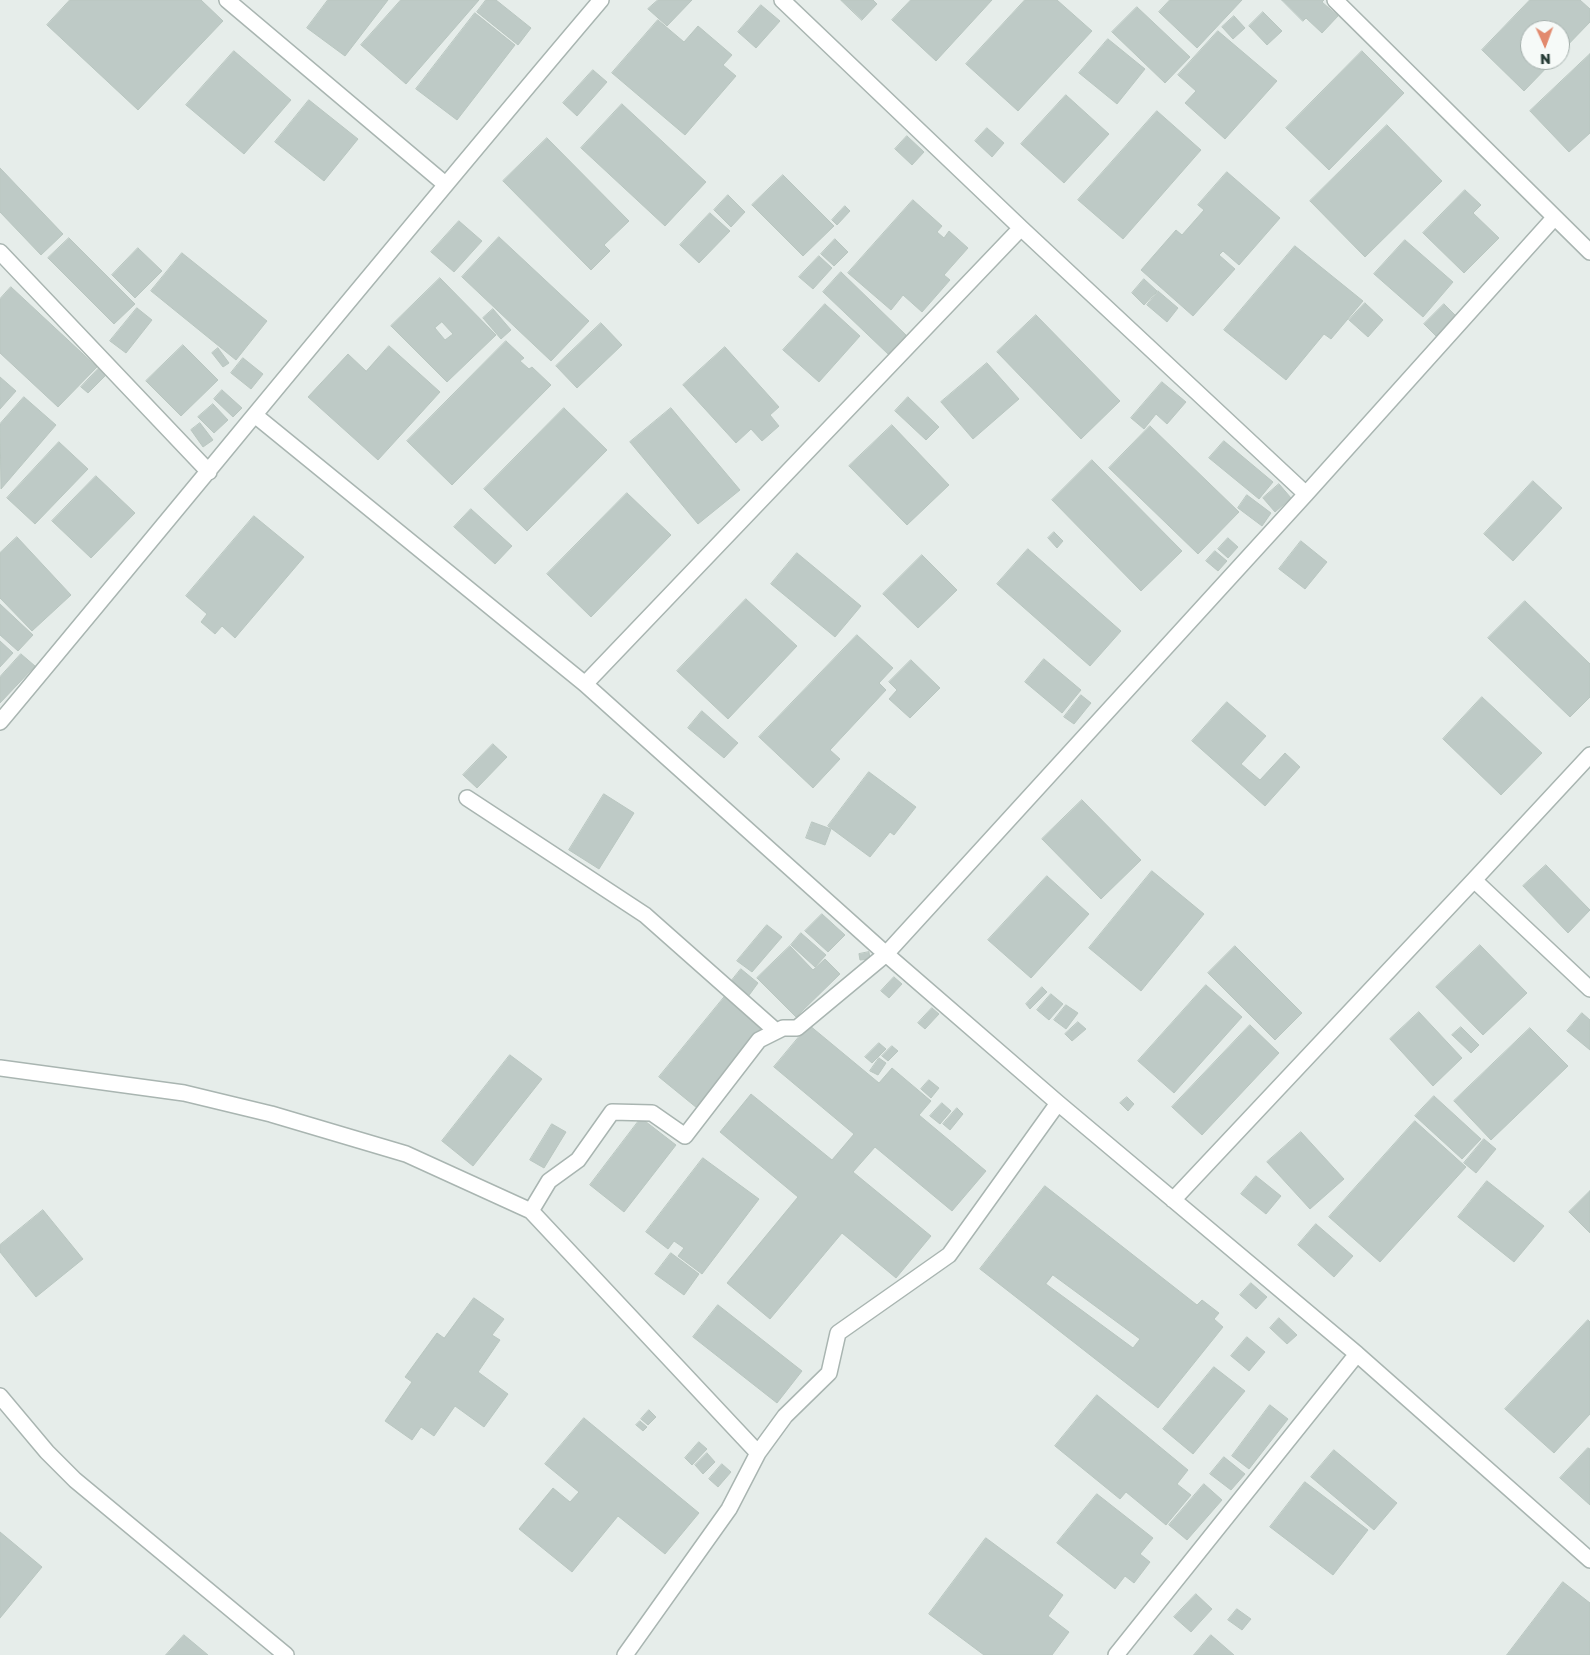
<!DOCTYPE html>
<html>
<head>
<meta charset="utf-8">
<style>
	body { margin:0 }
	#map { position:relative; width:1590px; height:1655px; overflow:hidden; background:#e6edea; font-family:"Golos Text",sans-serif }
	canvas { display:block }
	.north { position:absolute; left:1520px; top:20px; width:50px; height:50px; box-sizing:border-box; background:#f6faf8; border:1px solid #a3aeab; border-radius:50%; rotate:178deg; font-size:14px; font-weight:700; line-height:20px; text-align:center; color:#273d37 }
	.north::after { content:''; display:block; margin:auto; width:18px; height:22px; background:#e28a6e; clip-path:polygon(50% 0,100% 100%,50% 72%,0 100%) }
</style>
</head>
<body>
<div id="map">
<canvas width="1590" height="1655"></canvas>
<div class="north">N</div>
</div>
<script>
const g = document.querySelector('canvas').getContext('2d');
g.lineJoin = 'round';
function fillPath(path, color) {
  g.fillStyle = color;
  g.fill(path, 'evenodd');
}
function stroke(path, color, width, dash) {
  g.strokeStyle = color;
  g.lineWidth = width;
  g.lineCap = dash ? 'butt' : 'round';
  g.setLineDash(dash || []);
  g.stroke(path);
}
const building = new Path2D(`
	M70,0H201L223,21L138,110L47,25Z
	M328,0H388L345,56L307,28Z
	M401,0H479L406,84L361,45Z
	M486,0H496L531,28L518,45L477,12Z
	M658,0H692L667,26L648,9Z
	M841,0H873L877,4L862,20Z
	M911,0H992L936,61L892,20Z
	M1025,0H1057L1092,31L1018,111L966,64Z
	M1170,0H1242L1197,48L1159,12Z
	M1282,0H1324L1322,2L1338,16L1322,33L1306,18L1303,21Z
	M1530,0H1580L1590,9V22L1560,53V30H1530V60H1554L1524,91L1482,50Z
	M761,5L780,21L756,48L738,32Z
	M1137,7L1190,57L1165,83L1112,32Z
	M1263,12L1282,31L1267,45L1249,26Z
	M475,13L515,45L457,120L416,89Z
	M1234,16L1245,28L1233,39L1222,27Z
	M658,20L684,42L698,26L732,55L723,65L736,76L685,135L612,73Z
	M1218,31L1277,81L1225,139L1185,103L1196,91L1178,75Z
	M1108,39L1145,69L1117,104L1079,73Z
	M234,51L291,100L244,154L186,105Z
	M1362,51L1404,93L1329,170L1286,128Z
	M1590,54V133L1569,152L1530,111Z
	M593,70L607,82L577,116L563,103Z
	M1066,95L1109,134L1064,183L1021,144Z
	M309,100L358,139L324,181L275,142Z
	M622,104L706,182L665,226L581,148Z
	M1157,111L1201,150L1123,239L1078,200Z
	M1387,125L1442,181L1365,257L1310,201Z
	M987,128L1004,143L992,157L975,141Z
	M907,136L924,152L912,165L895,149Z
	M547,138L629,221L604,245L610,251L591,270L503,181Z
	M0,168L63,234L41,255L0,212Z
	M1227,172L1280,218L1239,265L1223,251L1219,255L1235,269L1193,316L1141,270L1176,230L1182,235L1204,210L1198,205Z
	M783,175L834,226L803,256L752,205Z
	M1465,190L1481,205L1473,213L1499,238L1464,273L1423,233Z
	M728,195L745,212L731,227L714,210Z
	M913,200L942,226L937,232L944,238L949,231L968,248L944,275L950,280L922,312L903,295L891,310L848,273Z
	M845,206L850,211L837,225L832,220Z
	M710,213L730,231L699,263L680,245Z
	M459,221L482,241L454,272L431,252Z
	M499,237L589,321L551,361L462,277Z
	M69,238L135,304L114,324L48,258Z
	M835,239L848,252L834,266L821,254Z
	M1405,240L1453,282L1423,317L1374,274Z
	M1295,246L1363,301L1331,339L1324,334L1286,380L1224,330Z
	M138,248L162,271L135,298L112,275Z
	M182,253L267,321L236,360L151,291Z
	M819,256L832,268L813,289L799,277Z
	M841,272L906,335L888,354L823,292Z
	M440,278L496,335L447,382L391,326ZM442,322L453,334L445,340L435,328Z
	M1144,279L1157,291L1144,305L1132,293Z
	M11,287L97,367L58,407L0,353V299Z
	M1158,291L1178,308L1167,322L1147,305Z
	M1365,303L1383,320L1368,337L1349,320Z
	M825,304L860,336L819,382L783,350Z
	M1444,304L1459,319L1438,338L1424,324Z
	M137,308L152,320L126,353L110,341Z
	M493,309L511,330L501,339L483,318Z
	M1036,315L1120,401L1081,439L997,352Z
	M601,323L622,345L577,388L556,366Z
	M506,341L524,358L520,361L529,369L532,367L551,385L452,485L407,441Z
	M183,345L218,380L181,416L146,381Z
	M389,346L440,392L378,460L308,397L348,354L366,371Z
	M725,347L779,407L770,415L779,426L762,441L751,429L736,443L683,385Z
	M218,348L229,363L223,367L212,353Z
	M243,358L263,374L251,389L231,373Z
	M987,363L1019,399L973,439L941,402Z
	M101,366L108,373L88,393L81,387Z
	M0,377L16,391L0,409Z
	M1162,382L1186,402L1167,424L1156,414L1144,429L1131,418Z
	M222,390L242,408L233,417L214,399Z
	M24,397L56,425L1,489L0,424Z
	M908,397L939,427L926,440L895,411Z
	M213,404L228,420L214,433L198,417Z
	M564,408L607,450L527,531L484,489Z
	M671,408L740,490L698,524L630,442Z
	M200,423L213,440L203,447L191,430Z
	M892,425L949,485L907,525L849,466Z
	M1150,426L1239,512L1198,554L1109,468Z
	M1224,441L1273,482L1259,499L1209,458Z
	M59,442L88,469L35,524L7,498Z
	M1092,460L1182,551L1141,591L1052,500Z
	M96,476L135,513L91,558L52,521Z
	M1533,481L1562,508L1513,561L1484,534Z
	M1279,484L1291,498L1275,512L1263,498Z
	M627,493L671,535L591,617L547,574Z
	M1247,495L1271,513L1262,526L1238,508Z
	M471,509L512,546L495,564L454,527Z
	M254,516L304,557L235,638L222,626L215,634L201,622L207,614L186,596Z
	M1054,532L1063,541L1057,548L1048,538Z
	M17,537L71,595L32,631L0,598V553Z
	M1228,538L1238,547L1228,558L1218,549Z
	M1301,541L1327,562L1305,589L1279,569Z
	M1028,549L1121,631L1090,666L997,584Z
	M1215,551L1227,561L1218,571L1206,561Z
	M797,553L861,606L835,637L771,584Z
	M922,555L957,590L918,628L883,594Z
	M746,599L797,646L728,719L677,671Z
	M1525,601L1590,664V697L1570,717L1488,638Z
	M0,604L33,635L18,651L0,635Z
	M857,635L893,668L879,683L886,690L830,750L840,759L813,788L759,737Z
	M0,641L13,653L0,667Z
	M21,654L35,666L0,703V677Z
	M1044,659L1081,690L1062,713L1025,682Z
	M911,660L940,688L910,718L889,699L897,690L889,682Z
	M1081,695L1091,703L1074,724L1064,717Z
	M1482,697L1542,753L1501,795L1443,739Z
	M1227,702L1266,736L1241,764L1260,780L1285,753L1300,767L1265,806L1192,741Z
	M702,711L738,743L724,758L688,728Z
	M493,744L507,757L477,788L463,775Z
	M869,772L916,807L894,835L890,832L870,857L828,826Z
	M604,794L634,813L599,869L569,850Z
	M1082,800L1141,860L1101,899L1042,839Z
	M812,822L831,829L825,845L806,838Z
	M1546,865L1590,910L1568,933L1523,886Z
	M1152,871L1204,914L1141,991L1089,948Z
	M1047,876L1089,914L1031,978L988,940Z
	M822,914L845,935L828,952L805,931Z
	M767,925L782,937L752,972L737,961Z
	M801,933L826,955L815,967L791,945Z
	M1480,945L1527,993L1483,1035L1436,987Z
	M790,946L813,970L825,959L840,974L796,1017L757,978Z
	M1235,946L1302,1013L1275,1040L1208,973Z
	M869,952L870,959L860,960L859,954Z
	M741,969L758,983L747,998L729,984Z
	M894,977L902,984L889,998L881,991Z
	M1206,985L1242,1017L1174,1093L1138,1061Z
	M1042,987L1047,992L1030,1009L1026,1004Z
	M1051,994L1063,1004L1049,1020L1037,1010Z
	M726,995L764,1025L697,1108L659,1077Z
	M1066,1005L1078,1013L1066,1029L1054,1020Z
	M932,1008L939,1014L925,1029L918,1023Z
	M1419,1012L1462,1058L1433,1086L1390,1039Z
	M1582,1013L1590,1020V1050L1567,1031Z
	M1078,1022L1086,1029L1072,1041L1065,1034Z
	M809,1025L879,1083L892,1068L931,1101L919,1115L986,1171L952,1211L875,1147L853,1172L931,1236L896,1278L842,1233L770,1319L727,1283L798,1197L720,1132L751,1094L832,1160L854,1134L774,1067Z
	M1250,1025L1279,1053L1202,1135L1172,1107Z
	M1461,1027L1479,1045L1471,1053L1452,1035Z
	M1530,1028L1568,1066L1491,1140L1454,1101Z
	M879,1043L886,1049L872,1063L865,1057Z
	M892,1046L898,1051L888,1061L882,1056Z
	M510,1055L542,1079L473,1166L442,1141Z
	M879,1058L886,1063L878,1075L870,1071Z
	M929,1080L939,1088L931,1098L921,1089Z
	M1434,1096L1481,1139L1462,1159L1415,1116Z
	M1127,1097L1134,1104L1128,1111L1120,1103Z
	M942,1103L951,1111L940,1124L930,1116Z
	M957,1108L963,1114L950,1130L943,1124Z
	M641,1118L676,1145L624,1212L590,1185Z
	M1415,1121L1466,1167L1380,1262L1329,1217Z
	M552,1124L566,1132L544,1168L530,1160Z
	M1301,1132L1344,1179L1310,1209L1267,1162Z
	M1484,1139L1496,1149L1476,1173L1464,1163Z
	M703,1158L759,1199L702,1274L678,1256L684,1248L674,1241L668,1249L646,1232Z
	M1256,1176L1281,1196L1266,1214L1241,1194Z
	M1487,1181L1544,1226L1514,1262L1458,1217Z
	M1045,1186L1197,1305L1202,1300L1219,1313L1214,1319L1223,1327L1158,1408L980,1269ZM1053,1275L1140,1339L1133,1348L1046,1284Z
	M1590,1191V1233L1569,1212Z
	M43,1210L83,1259L36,1297L0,1252V1245Z
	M1316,1224L1353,1256L1334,1277L1298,1245Z
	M671,1253L699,1274L684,1295L655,1274Z
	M1251,1283L1267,1297L1256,1309L1240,1295Z
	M474,1298L504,1319L492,1335L500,1340L478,1372L508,1394L484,1427L455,1406L434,1436L421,1427L412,1440L385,1421L412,1382L405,1377L437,1333L444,1338Z
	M718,1305L802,1371L777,1403L693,1337Z
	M1279,1318L1297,1335L1287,1344L1270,1328Z
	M1588,1320L1590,1322V1414L1554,1453L1505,1409Z
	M1247,1337L1265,1352L1249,1371L1231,1356Z
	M1214,1367L1245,1391L1193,1454L1163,1429Z
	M1097,1395L1188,1470L1177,1484L1191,1495L1166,1525L1126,1492L1120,1499L1055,1446Z
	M1270,1405L1288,1419L1249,1469L1232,1456Z
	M649,1410L656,1417L648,1425L641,1419Z
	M584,1418L699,1513L665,1554L618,1516L572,1572L519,1529L553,1488L570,1502L579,1492L545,1464Z
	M640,1421L647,1427L643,1431L636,1425Z
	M699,1442L707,1449L692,1465L685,1458Z
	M1588,1448L1590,1449V1505L1560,1478Z
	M1334,1450L1397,1503L1374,1530L1311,1477Z
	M707,1453L715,1462L703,1474L695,1465Z
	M1224,1457L1245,1474L1231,1490L1210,1474Z
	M722,1464L731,1472L718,1487L709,1479Z
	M1305,1482L1368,1530L1333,1575L1270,1527Z
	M1204,1484L1222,1500L1187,1540L1169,1525Z
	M1097,1494L1153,1538L1140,1554L1150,1562L1134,1583L1125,1576L1115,1589L1057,1543Z
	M0,1532L42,1567L0,1618Z
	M986,1538L1063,1595L1048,1616L1069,1632L1052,1655H984L929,1614Z
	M1563,1582L1590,1603V1655H1507Z
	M1196,1594L1212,1609L1191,1632L1174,1617Z
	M1237,1609L1251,1619L1242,1630L1228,1620Z
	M184,1635L208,1655H166Z
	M1211,1635L1234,1655H1194Z`);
const street = new Path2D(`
	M227,0L445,184
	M782,0L1021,228L1306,494
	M1335,0L1590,252
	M0,252L209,472
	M256,416L585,684L886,954L1058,1103L1357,1354L1590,1560
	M585,684L1021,228
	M0,722C201,481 399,238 601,0
	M467,798L645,915L776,1031
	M1474,880L1590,989
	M0,1068L184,1093L271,1114L406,1154L531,1211L758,1453
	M1173,1200L1474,880L1590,755
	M531,1211L549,1181L578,1160L612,1112L652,1113L685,1136L759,1040L783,1028H797L886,954L1306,494L1554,218
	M0,1396L47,1452L75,1480L286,1655
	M625,1655L729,1509L758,1453L785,1416L829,1373L838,1333L949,1255L1058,1103
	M1116,1655L1357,1354`);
fillPath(building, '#becac6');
stroke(building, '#b9c6c0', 1);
stroke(street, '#a9b5b1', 18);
stroke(street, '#fff', 15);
</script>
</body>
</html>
